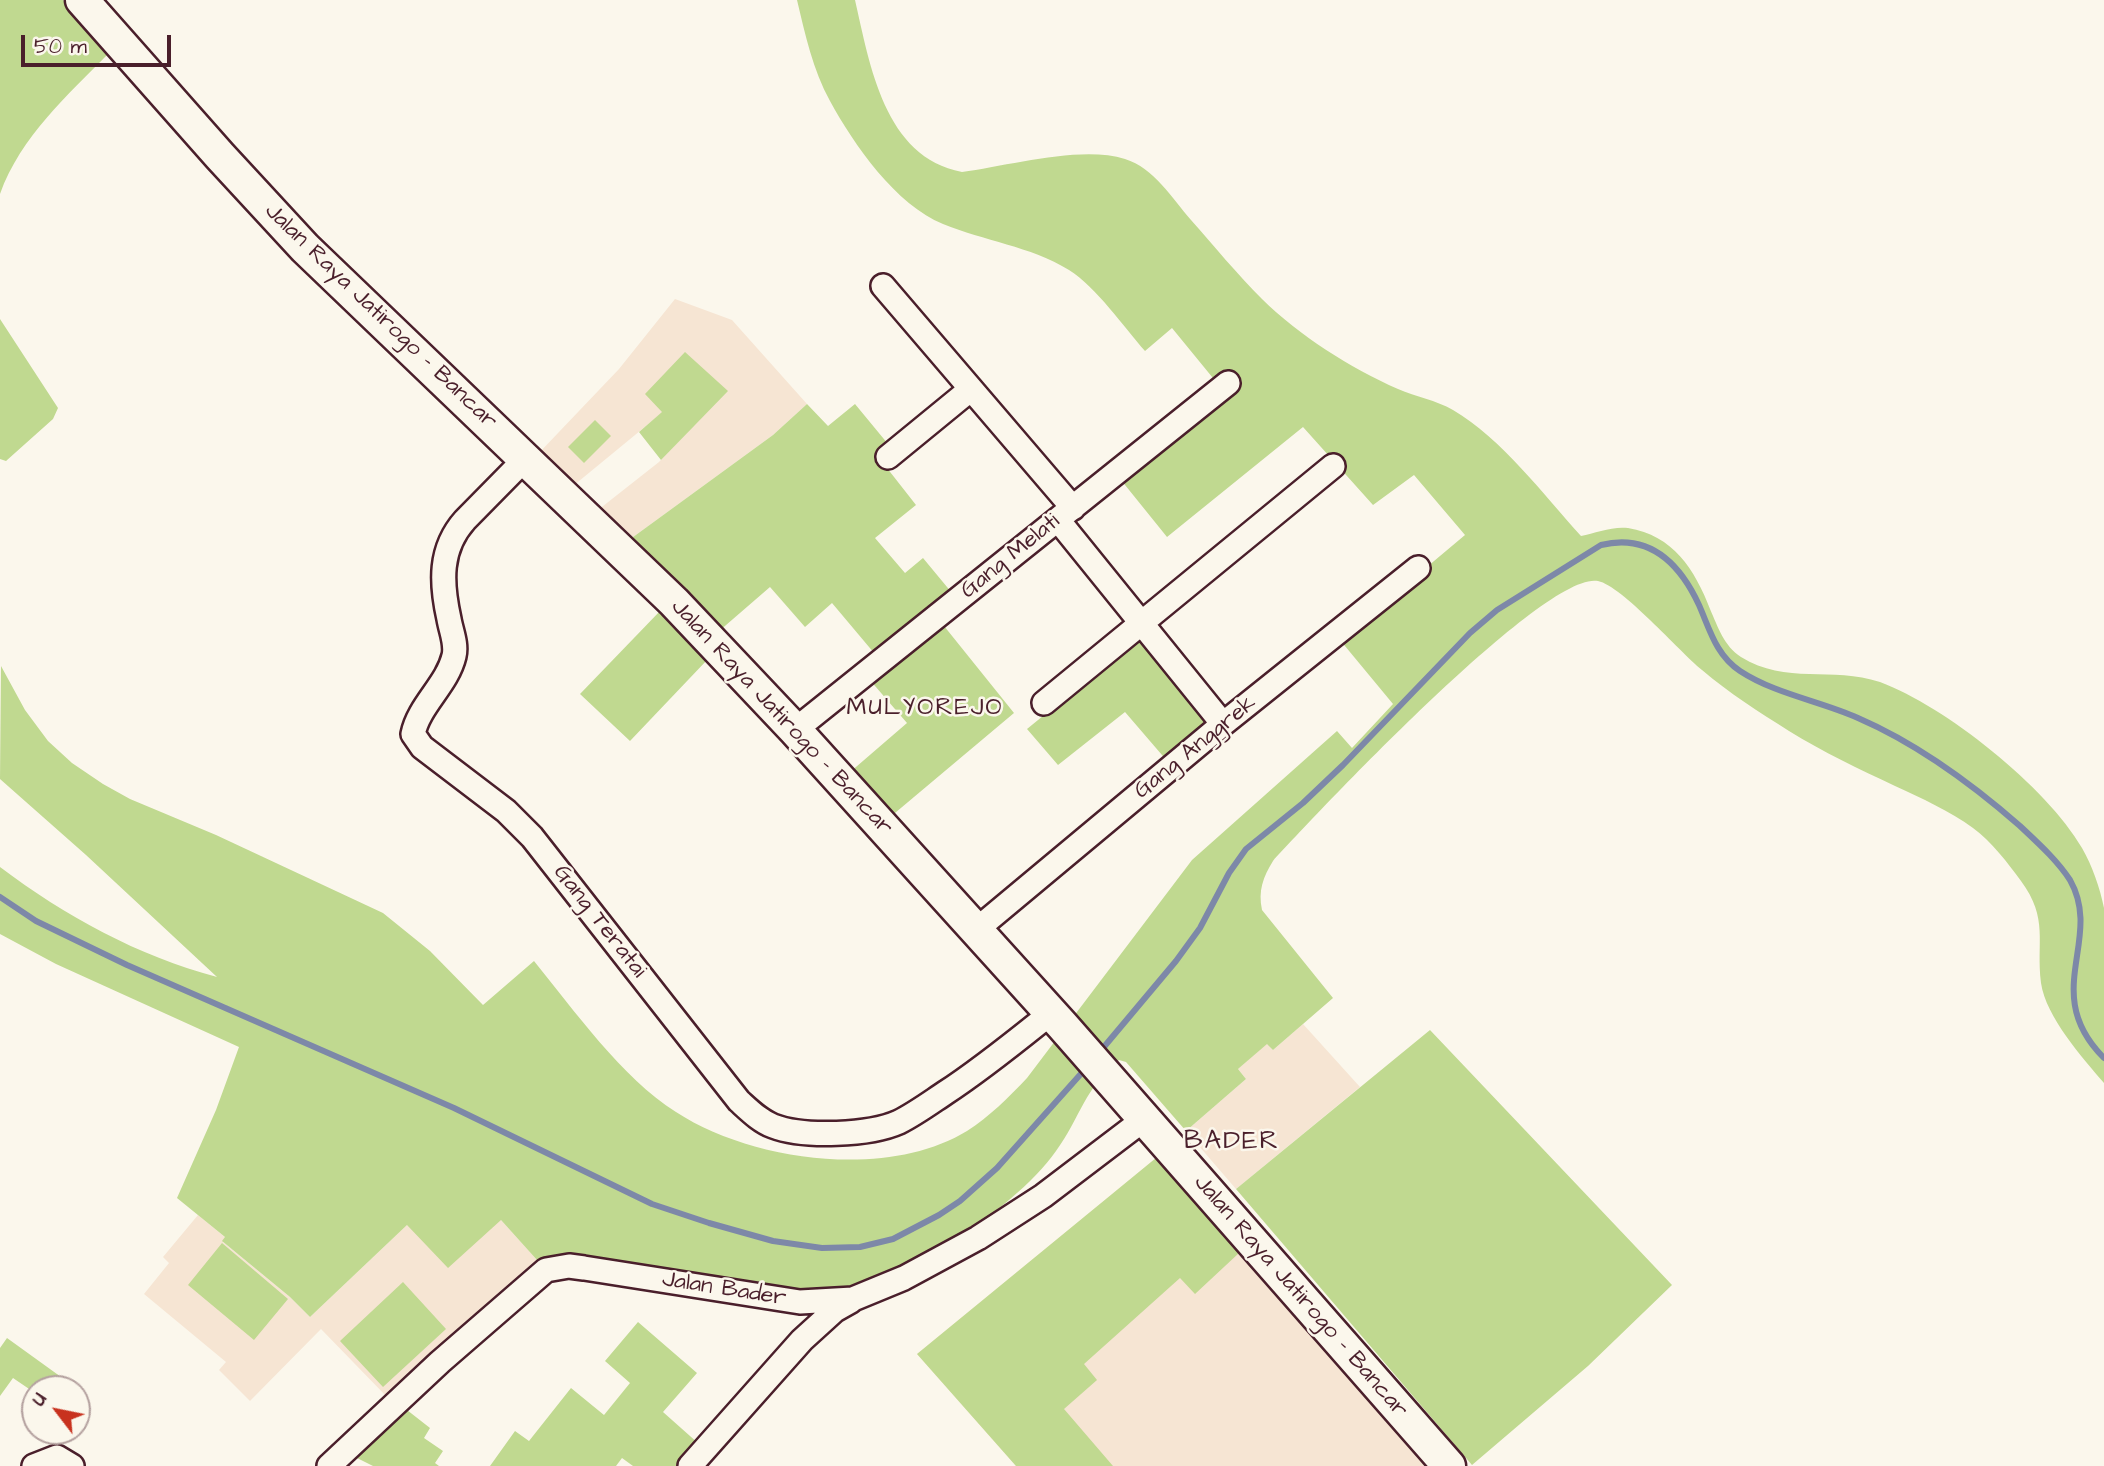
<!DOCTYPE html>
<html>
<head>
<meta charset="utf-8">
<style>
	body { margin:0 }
	#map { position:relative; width:2104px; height:1466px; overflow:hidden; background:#fbf7ec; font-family:"Architects Daughter",sans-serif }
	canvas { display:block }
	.north { position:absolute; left:21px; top:1375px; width:70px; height:70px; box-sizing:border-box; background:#fbf7ec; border:2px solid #b4a19f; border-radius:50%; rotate:302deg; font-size:19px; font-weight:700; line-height:28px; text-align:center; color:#4a1f2b }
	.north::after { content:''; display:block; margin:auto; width:24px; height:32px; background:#c8321e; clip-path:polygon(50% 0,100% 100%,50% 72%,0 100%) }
	.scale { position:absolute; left:21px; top:35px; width:150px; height:32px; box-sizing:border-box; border:4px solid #4a1f2b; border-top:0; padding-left:9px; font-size:21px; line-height:24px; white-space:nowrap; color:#4a1f2b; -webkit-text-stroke:5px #fbf7ec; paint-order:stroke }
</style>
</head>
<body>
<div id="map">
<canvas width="2104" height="1466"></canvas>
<div class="north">U</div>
<div class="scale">50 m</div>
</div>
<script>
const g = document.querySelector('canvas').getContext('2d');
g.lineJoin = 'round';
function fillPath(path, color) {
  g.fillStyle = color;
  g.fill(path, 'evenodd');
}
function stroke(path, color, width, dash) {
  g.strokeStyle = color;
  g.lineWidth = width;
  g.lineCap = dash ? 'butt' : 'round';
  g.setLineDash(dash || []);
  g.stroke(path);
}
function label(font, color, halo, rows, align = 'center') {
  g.font = font + ' "Architects Daughter",sans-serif';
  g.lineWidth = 5;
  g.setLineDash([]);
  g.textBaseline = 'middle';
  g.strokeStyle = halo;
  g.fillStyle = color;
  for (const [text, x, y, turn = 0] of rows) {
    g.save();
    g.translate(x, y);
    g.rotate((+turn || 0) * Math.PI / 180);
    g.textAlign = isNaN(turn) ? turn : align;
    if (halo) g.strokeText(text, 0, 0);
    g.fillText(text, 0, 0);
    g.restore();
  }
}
const built = new Path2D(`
	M675,299L732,320L807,404L773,435L629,540L598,510L659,462L727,390L663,412L573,486L538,454L619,369Z
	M1303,1024L1360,1087L1236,1189L1186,1131L1246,1079L1238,1069L1267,1043L1273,1050Z
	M1156,1158L1427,1466H1016L917,1354Z
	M198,1215L226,1238L223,1242L290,1297L310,1317L407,1225L501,1220L537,1260L387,1397L321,1329L250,1401L219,1370L226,1362L144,1294L169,1263L163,1257Z`);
const green = new Path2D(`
	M0,0H63L109,53C67,96 21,136 0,194Z
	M797,0H855C870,65 884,157 962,172C1008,166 1081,145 1125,159C1154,168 1172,198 1191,220C1214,246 1237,274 1262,299C1300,336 1350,368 1398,389C1416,397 1436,400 1453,410C1502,439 1543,494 1581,536C1595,533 1613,526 1628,528C1673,535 1695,570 1710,609C1718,627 1724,646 1741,657C1786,685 1832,666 1880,682C1945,706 2047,787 2082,848C2092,865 2100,888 2104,908C2104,924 2104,944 2104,961C2104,1001 2104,1042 2104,1083C2082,1057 2046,1017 2041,983C2036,941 2049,919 2021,881C2007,862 1992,842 1973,828C1950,811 1921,798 1895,786C1859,769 1823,752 1789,731C1759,712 1729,693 1702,670C1679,651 1622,586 1598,581C1545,570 1315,815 1273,861C1263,877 1258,891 1262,910L1333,998L1273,1050L1267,1044L1238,1069L1246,1079L1186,1131L1126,1062L1119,1060C1085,1087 1080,1118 1056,1151C1011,1214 894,1286 817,1293L565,1257L553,1256L537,1260L501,1220L448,1268L407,1225L310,1317L290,1297L222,1241L225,1237L177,1198L216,1110L239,1047L56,964L0,934V867C65,916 138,956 217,977L86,855L0,779L1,666L25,710L48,741L72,763L103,784L130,799L216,835L383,913L430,951L483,1005L534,961C574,1010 622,1078 676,1112C751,1161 887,1180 967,1131C989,1117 1009,1097 1027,1078L1192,860L1337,731L1352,748L1393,704L1340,640L1465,535L1414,475L1373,505L1303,427L1167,537L1121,480L1226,394L1172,328L1145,351C1123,326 1097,288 1069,270C1030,246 984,241 943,224C896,205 854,145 830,101C813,70 805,34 797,0Z
	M0,319L58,408L53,419L6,461L0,459Z
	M685,352L728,391L661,460L639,432L662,412L645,394Z
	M807,404L828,426L855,404L888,444L876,454L916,505L875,538L905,573L923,558L952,593L932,611L1014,713L889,818L849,773L907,723L869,679L885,666L832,603L805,627L770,587L718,632L629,540L773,435Z
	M595,420L611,436L584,463L568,447Z
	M661,610L708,659L630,741L580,694Z
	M1141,636L1214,724L1168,762L1125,712L1058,765L1027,729Z
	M1430,1030L1672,1285L1588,1366L1472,1465L1236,1189Z
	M1156,1158L1239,1253L1195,1294L1180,1278L1084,1364L1097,1380L1064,1409L1113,1466H1016L917,1354Z
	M222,1243L288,1299L254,1340L188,1285Z
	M403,1282L446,1329L383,1387L340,1341Z
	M638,1322L697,1373L663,1412L699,1444L681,1466H633L622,1458L616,1466H490L515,1431L529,1441L571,1388L604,1415L630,1383L605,1361Z
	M7,1338L68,1382L63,1389H35V1393L13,1378L0,1396V1348Z
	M407,1410L430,1428L424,1438L443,1451L435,1463L439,1466H373L357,1458Z`);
const stream = new Path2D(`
	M0,897L36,921L127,965L454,1108L652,1204L709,1223L773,1241L822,1248L860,1247L893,1239L939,1215L960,1201L997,1168L1087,1067
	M1098,1054L1176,961L1200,928L1229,873L1246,849L1303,803L1343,765L1470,633L1497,610L1601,545C1650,533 1680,564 1699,605C1710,630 1716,655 1740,671C1775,694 1820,701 1858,718C1918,744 1971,783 2020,826C2038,843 2057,860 2070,880C2104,940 2039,993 2104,1058`);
const minor = new Path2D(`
	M883,286L1073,508
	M888,457L971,389
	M526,458L465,520C439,549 441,583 449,619C451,631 457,644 454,656C447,685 419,705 413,734L422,747L506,811L532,837L739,1101C750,1111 760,1121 773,1126C804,1138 870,1135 899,1122C915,1114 930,1103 945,1093C982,1069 1016,1041 1051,1013
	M1058,520L1223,724
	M1044,703L1333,466
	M795,730L1228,383
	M976,930L1223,724L1418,568
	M34,1466L57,1457L72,1466
	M329,1466L440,1362L546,1270L569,1266L584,1268L800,1302L853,1299L904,1278L978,1238L1043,1196L1143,1120
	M690,1466L802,1340L835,1310L851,1301`);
const secondary = new Path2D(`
	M82,0L220,156L305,248L674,602L795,730L1062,1025L1449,1466`);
const streetNames = [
	["Jalan Raya Jatirogo - Bancar",380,317,44],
	["Gang Melati",1011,557,-39],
	["Jalan Raya Jatirogo - Bancar",781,718,47],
	["Gang Anggrek",1196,748,-39],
	["Gang Teratai",599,922,52],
	["Jalan Bader",724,1290,9],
	["Jalan Raya Jatirogo - Bancar",1300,1297,49]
];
const neighbourhoodNames = [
	["MULYOREJO",925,709]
];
const quarterNames = [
	["BADER",1232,1143]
];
fillPath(built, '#f6e5d3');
fillPath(green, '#c0d990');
stroke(stream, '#7d88a8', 6);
stroke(minor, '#4a1f2b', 28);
stroke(secondary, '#4a1f2b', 37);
stroke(minor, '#fbf7ec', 23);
stroke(secondary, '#fbf7ec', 32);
label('23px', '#4a1f2b', '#fbf7ec', streetNames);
g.letterSpacing = '2px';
label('24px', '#4a1f2b', '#fbf7ec', neighbourhoodNames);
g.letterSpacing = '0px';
g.letterSpacing = '2px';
label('26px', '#4a1f2b', '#fbf7ec', quarterNames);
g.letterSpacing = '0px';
</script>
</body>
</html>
